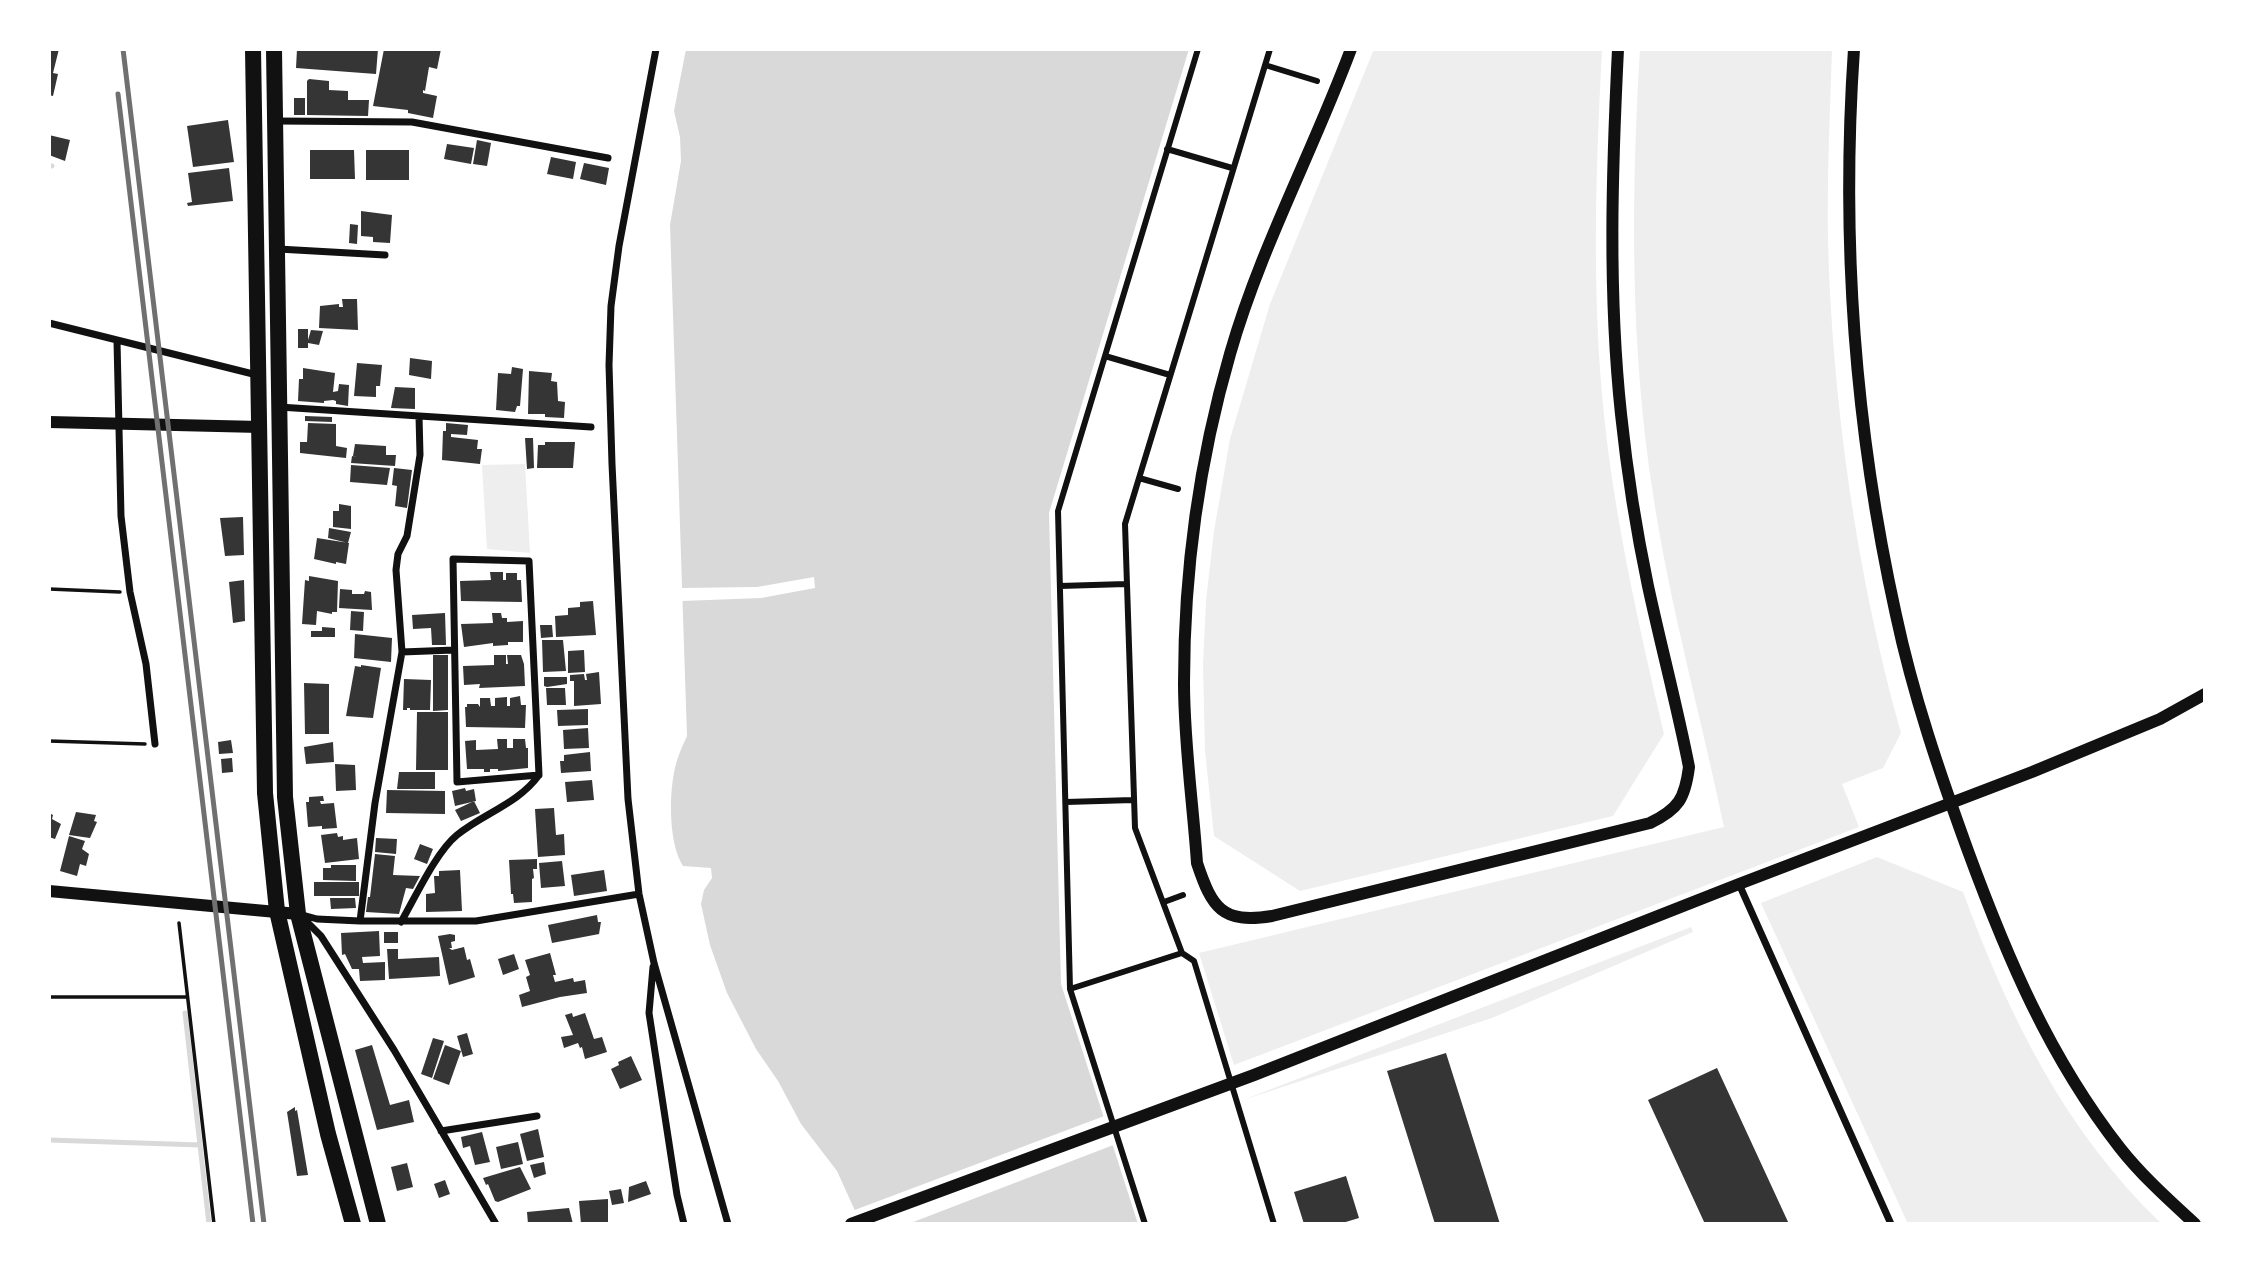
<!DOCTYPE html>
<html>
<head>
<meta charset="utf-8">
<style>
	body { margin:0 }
	#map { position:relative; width:2254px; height:1273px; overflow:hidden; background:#fff; font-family:Cabin,sans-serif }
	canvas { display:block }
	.frame { position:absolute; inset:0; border:51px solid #fff; pointer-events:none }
</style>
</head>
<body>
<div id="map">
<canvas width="2254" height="1273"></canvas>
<div class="frame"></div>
</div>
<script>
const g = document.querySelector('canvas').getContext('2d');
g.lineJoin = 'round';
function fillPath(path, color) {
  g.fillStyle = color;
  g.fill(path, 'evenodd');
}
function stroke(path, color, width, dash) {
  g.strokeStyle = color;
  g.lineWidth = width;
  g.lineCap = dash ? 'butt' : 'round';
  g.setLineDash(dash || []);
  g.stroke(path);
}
const green = new Path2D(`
	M1374,49H1602C1596,165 1592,279 1602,394C1612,509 1638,621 1664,734L1613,816L1300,891L1214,836L1205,751L1203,664L1206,601L1214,531L1230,439L1270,304Z
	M1640,49H1832C1830,113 1827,176 1828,240C1832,402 1857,577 1901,733L1883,768L1842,784L1859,827L1234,1065L1199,953L1724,827C1701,716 1670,607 1653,494C1630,346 1631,198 1640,49Z
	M525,464L530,553L487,549L482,465Z
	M1877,857L1963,892C2008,1015 2066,1133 2162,1224H1908L1761,903Z
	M1691,927L1693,932L1492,1018L1243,1100Z`);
const water = new Path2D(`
	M686,49H1189L1049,513L1061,984L1138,1224H861L837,1171L801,1124L778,1081L756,1049L727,993L710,945L701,904L704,890L712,878L711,868L683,866C669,844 669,798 674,773C676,760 682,747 687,736L670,225L681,161L680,137L674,111Z`);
const pier = new Path2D(`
	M814,577L815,588L761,598L682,601L681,588L757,587Z
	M1107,1115L1116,1144L908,1224H858L852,1211Z`);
const stream = new Path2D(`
	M49,165L52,166
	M185,1013L209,1224
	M49,1140L200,1145`);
const building = new Path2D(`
	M49,49H59L53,73L58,74L53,96L49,95Z
	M297,49H378L376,74L296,68Z
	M384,49H441L437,69L429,67L425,91L423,90V93L437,96L433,118L408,113V110L373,106Z
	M309,79L329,81V90L348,91V100H369L368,116L307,115V81Z
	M294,98H305V115H294Z
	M228,120L234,162L193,167L187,126Z
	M49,135L70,140L65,161L49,155Z
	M477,140L491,143L487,166L473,164Z
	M447,144L474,148L471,164L444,159Z
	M310,150H354L355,179H310Z
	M366,150H409V180H366Z
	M551,157L576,162L573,179L547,174Z
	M584,163L609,168L606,185L580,179Z
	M229,168L233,201L188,206L187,203L192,202L188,173Z
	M361,211L392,215L390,243L373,242V237L361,236Z
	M350,224L358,225L357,244L349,243Z
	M342,299H357L358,330L319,328L320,306L339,304V307H343Z
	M298,329H308V340L311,330L323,331L319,345L308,343V348H298Z
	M410,358L432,361L431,379L409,375Z
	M357,363L382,365L380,386H376V397L354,396Z
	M512,367L523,369L520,406H517L515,412L496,410L498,373L511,374Z
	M303,368L335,373L333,392L338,391L339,384L349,385L348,406L336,404V401L333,400L324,401V403L298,401L299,379H303Z
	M529,371L552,373L551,381L557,382L558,401L565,402L564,418L545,417V414H528Z
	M395,387L415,388V409L391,408Z
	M305,416L332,417V422L305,421Z
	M308,423L336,424V446L347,448L346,458L300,453V442H307Z
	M446,423L468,425L467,435L451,434V437L478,440L477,449H482L480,464L442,460L443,431H446Z
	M525,438H533L534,468L527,469Z
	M545,442H575L573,468H537L538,445H545Z
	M355,444L386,446V455H396L395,466L351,463L352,456L357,457L353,456Z
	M351,465L390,468L387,485L350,482Z
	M394,468L412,470L407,508L395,506L397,486L392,485Z
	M339,504L351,506V529L333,527V511H339Z
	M243,517L244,555L225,556L220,518Z
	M329,528L351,532L348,543L328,538Z
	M317,538L349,543L346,564L336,562V564L314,559Z
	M490,572H503V580H506V573H517V580H521L522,602L461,601L460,581L491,580Z
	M309,576L338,581L337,612H332V614L317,611L316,625L302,624L305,580L309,581Z
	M244,580L245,621L233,623L229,582Z
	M340,589L352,590V594H364L365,591L371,592L372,610L339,608Z
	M593,601L596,635L556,637L555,616L568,615V608L580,607V602Z
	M351,611L364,612L363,631L350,630Z
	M445,613L446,645H432L431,628L413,629L412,615Z
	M492,613H501L502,618H507V622L523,621V642H508V645L493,646V643L464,647L461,624L493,623Z
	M540,625H552L553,637L541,638Z
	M322,627L335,628V637H311V631H322Z
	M355,634L392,638L391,662L354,658Z
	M542,640H563L566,671L543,672Z
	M584,650L585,672L568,673V651Z
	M433,655H448V710L433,711Z
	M494,655H506V664H508L507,655H521L524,664L525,686L479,688L480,684L464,685L463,666L494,665Z
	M361,665L381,668L373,718L346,716L355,666L361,667Z
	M599,672L601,704L574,706V681H570V675L584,674L585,680H587L586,674Z
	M544,677H567V684L547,687L544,686Z
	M404,679L431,680L430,710H410V708H407V710H403Z
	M304,683L329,684V734H305Z
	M546,688H565L566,705H547Z
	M520,696L521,705H526L525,728L466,727L465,707H467V704H478L480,707V698H490L491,706H495V698L507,697V706H510V698Z
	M588,709V725L558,726L557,710Z
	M417,712H448V770H416Z
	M588,728L589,748L564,749L563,730Z
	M497,739H507V748H513V739H525L526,748H528V768L498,771V769H490V772H484V769H467L465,741L476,740V750L498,749Z
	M231,740L233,753L219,754L218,742Z
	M333,742L334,762L306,764L304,747Z
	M590,752L591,771L561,773L560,761H564V755Z
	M232,758L233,772L222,773L221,759Z
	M335,764L355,765L356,790L336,791Z
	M399,772H435V789H397Z
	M592,780L594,800L567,802L565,782Z
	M465,788L466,791L474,789L476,801L455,806L452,791Z
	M387,790L445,791V814L386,813Z
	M323,796L324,801H320L321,804L334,803L337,828L322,829V826L308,827L306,802H309V797Z
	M474,801L480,813L461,821L455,810Z
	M554,808L556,835L564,834L565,855L538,857L535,809Z
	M76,812L96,815L94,821L97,822L90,838L69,835Z
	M49,813L53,815L52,819L61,824L55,839L49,837Z
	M337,833L338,837L343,836V840L357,838L359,859L325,863L321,835Z
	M69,836L85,841L82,849L89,854L86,866L80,864L77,876L60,871Z
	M376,838L397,839L396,854L375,852Z
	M420,844L433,849L427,864L414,859Z
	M375,854L395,856L393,875L420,876L413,889L406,888L399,914L366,912L368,897H370Z
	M537,859V869H533L534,878L532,879V902L514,903L513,894H511L509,860Z
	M562,861L565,886L541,888L539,863Z
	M331,865H356V881L323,880V868H331Z
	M460,870L462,911L426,912V894L435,893L434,876H439V871Z
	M604,870L607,891L574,896L571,875Z
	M314,882H359V896H314Z
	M330,898H355L356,908L331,909Z
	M597,915L598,922H601L599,934L552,943L548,925Z
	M379,931L380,956L362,957L363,963L385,962V980L360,981L359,969H352L345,954L342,955L341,933Z
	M384,932H398V943H384Z
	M450,934L455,935V941L451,942L452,948H449L452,950L464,947L467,960L470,959L475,977L449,985L438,936Z
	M387,949H398V959L439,957L440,976L389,979Z
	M550,953L556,975H553L555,982L573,978L574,982L585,980L587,993L560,997L522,1007L519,995L530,991L526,977L530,975L525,960Z
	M514,954L519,969L503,975L498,959Z
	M572,1013L573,1017L585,1013L594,1039L602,1037L607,1052L585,1059L582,1047L580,1048L578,1043L564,1048L561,1037L573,1035L565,1015Z
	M467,1033L473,1054L463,1057L457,1036Z
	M433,1038L444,1041L432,1078L421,1074Z
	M372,1045L390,1105L409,1100L414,1122L377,1130L355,1050Z
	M445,1045L461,1051L449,1085L433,1079Z
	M1446,1053L1500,1224H1435L1387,1071Z
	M631,1056L642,1080L620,1089L611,1069L619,1065L618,1062Z
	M1717,1068L1789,1224H1705L1648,1100Z
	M295,1107V1111L297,1110L308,1175L297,1176L287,1112Z
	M538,1129L544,1157L527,1161L520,1134Z
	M482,1132L490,1162L475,1165L470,1146L463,1148L461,1137Z
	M518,1142L523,1164L501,1169L496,1147Z
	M544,1162L546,1174L534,1178L530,1165Z
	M407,1163L413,1187L397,1191L391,1167Z
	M520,1167L531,1189L498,1202L495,1201L488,1184L486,1185L483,1178Z
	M1346,1176L1359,1218L1339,1224H1304L1294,1192Z
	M445,1180L450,1194L439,1198L434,1184Z
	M646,1181L651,1194L628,1202L629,1187Z
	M621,1189L624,1203L612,1205L609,1191Z
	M608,1199V1224H581L579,1201Z
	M569,1208L573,1224H528L527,1212Z`);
const path = new Path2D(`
	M49,589L120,592
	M49,741L145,744
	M179,923L214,1224
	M49,997H187`);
const pedestrian = new Path2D(`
	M1270,49L1125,524L1135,828L1182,953L1194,961L1274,1224
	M1265,65L1317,81
	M1167,149L1232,168
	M1105,356L1170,375
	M1139,478L1178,489
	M1060,586L1126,584
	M1066,802L1133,800
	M1164,902L1183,895
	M1070,989L1182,953
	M1145,1224L1070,989L1058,511L1198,49`);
const minor = new Path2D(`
	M656,49L619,246L611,306L609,365L612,464L628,799L639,894L654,963L728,1224
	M276,121L412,122L608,158
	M278,249L385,255
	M49,323L257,375
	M117,341L121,516L130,592L146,664L155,744
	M279,407L591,427
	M402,652L454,650
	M1739,884L1891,1224
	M299,914L317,919L360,921H476L639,894
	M304,919L321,936L394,1050L496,1224
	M360,921L375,803L402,652L396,570L398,554L407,536L420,455L419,416
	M401,922C415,898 436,852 457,835C484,813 518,804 539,775L529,561L453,559L457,782L539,775
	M653,967L649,1013L677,1195L684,1224
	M441,1131L537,1116`);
const tertiary = new Path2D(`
	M1351,49C1313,151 1260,249 1230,354C1199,461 1184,573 1184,683C1184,743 1193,804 1197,863C1212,908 1222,924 1272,916L1650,823C1679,809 1685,798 1689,767C1677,706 1661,646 1648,586C1636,529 1627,471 1621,414C1608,292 1612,171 1618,49
	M1854,49C1841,237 1855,430 1896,615C1913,695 1940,774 1968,851C2007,957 2049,1057 2120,1148C2142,1176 2169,1200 2195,1224
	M49,422L260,427
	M49,891L298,914
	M851,1224L1254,1075L1739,884L2032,772L2160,719L2205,694`);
const trunk = new Path2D(`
	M253,49L265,793L277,911L328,1134L353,1224
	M274,49L285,797L298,914L378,1224`);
const rail = new Path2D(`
	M123,49L264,1224
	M118,94L253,1224`);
fillPath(green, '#eee');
fillPath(water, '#d9d9d9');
fillPath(pier, '#fff');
stroke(stream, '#d9d9d9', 5);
fillPath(building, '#353535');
stroke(path, '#111', 3.5);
stroke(pedestrian, '#111', 6);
stroke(minor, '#111', 7);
stroke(tertiary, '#111', 12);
stroke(trunk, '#111', 16);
stroke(rail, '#707070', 5);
</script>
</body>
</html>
